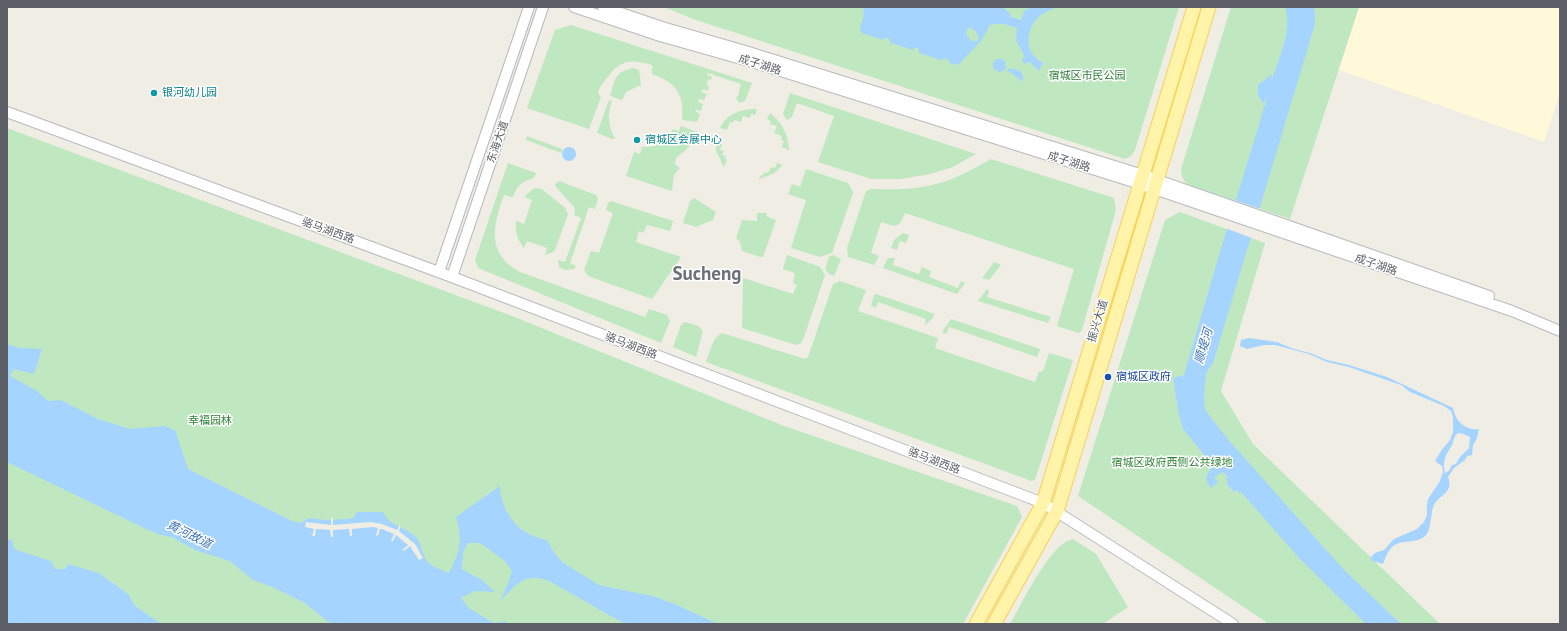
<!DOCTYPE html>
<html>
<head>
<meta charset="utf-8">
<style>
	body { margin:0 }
	#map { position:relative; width:1567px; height:631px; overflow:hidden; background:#efede4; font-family:"PT Sans",sans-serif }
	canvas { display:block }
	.frame { position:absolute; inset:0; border:8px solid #5c6066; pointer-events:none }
</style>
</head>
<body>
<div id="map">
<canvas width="1567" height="631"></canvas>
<div class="frame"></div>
</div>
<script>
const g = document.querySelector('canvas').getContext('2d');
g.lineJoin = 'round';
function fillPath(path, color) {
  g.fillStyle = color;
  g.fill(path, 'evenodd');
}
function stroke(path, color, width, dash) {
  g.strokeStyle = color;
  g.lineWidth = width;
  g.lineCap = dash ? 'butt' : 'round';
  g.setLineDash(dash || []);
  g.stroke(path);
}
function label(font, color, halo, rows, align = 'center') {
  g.font = font + ' "PT Sans","Noto Sans SC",sans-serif';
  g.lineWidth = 3;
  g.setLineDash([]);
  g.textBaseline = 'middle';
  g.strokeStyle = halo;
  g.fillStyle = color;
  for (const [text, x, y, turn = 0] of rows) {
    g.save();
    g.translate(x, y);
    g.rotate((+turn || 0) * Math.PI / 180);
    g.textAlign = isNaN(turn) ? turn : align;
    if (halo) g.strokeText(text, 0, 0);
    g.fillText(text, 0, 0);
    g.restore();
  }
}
const commercial = new Path2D(`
	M1359,7L1560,8V93L1544,142L1339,70Z`);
const green = new Path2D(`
	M664,7H1179L1135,150L1131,156L1125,159L693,19Z
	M1231,7H1359L1290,219L1192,186C1183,182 1182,179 1181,169Z
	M571,25L752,83L745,101L739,103L736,98L739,94V91L740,90L739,89L740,87H742L740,86L741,84L708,73L707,75L712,77L711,80L708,79L707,85L709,86L708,91L703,89L701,92L707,94L704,100L699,99L698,102L703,104L701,111L696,110L695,111L700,114L697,122L682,120C684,94 677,83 652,74V65C629,59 621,59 606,79C602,85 601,84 598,92L601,97L589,129L527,108L555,30Z
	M633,68L639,70L641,85L626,92L622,100L610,96C615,80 614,72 633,68Z
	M790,93L976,154L953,167L930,174L901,179H871L818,162L834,116L797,103L792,117L787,120L783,114Z
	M609,100L612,101C607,114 608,127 615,138L612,139L597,133Z
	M757,109L755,115L751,114L750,118L743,116L741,122L735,120L732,123L730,122L727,130L720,128C727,113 741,109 757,109Z
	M770,113C782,123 788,133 789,150L782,147L784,141L781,140L782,136L774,133L777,126L770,124L771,121L767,119Z
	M681,126L695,131L689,147L676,158L675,164L680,168C671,177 674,180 672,191L626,176L634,152L640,154L642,147C659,147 664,143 673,129L679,131Z
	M7,128L512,316L784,426L1017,506L1022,517L963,624H7Z
	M527,136L562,149L561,153L526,140Z
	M716,141L722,144L720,150L724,151L722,155L726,156L725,159H727L724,167L716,151Z
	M991,159L1114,198L1116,210L1082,330L1079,333L1057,326L1074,269L905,213C898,229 897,227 881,222L871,253L879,256L874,265L848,257L847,248L866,191L871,189C899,190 927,189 952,179C966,173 978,166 991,159Z
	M508,163L536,173L534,178C522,182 517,185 513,197L504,195C493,225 486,254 520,272L645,317L649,309L667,315L670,321L661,343L478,268L475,260Z
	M777,163L783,165L773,174L759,179L761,175H763L765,172L768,173L771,167L775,168Z
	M806,169L848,183L852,190L853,193L832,253L820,257L791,248L806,200L788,194L792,184L800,187Z
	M559,181L596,195L598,199L595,209L589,207L570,263L576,266L574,269L565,270L559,267L558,260L565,262L581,218L574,215L575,209L574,207L556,187L555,184Z
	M534,188L542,189L565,208L568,214L555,250L553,252L545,255L547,248L527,241L524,248C517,239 515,232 516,221L524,224L532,200L524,197Z
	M694,198L716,212L713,220L696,227L683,223L690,201Z
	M611,201L673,221L670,231L647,225L643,233L639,231L636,242L681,257L652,299L588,276L584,270L591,251L599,253L613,213L606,210L608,203Z
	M1180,212L1265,243L1221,391L1253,444L1440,624H1269L1078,496L1165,220Z
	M757,213H767L766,216L776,220L763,257H760L742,251L740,242L736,238L742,220L757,221Z
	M903,233L909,235L906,243L900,241L897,250L891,248L894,240Z
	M787,255L820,267L825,275L803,340L800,344L796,345L742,328L743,278L793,294L797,285L793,283L795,273L783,269Z
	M833,255L841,259L834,276L828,273L825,269L829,257Z
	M888,258H895L893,265L919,274L922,267L931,271L929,277L958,288L961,281L965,283L957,294L883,268Z
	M994,262L1001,265L989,280L982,278Z
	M840,281L866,290L858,311L938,338L935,348L1035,382L1039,372L1043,371L1049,353L1073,360L1035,480L1031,481L1021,477L706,362C710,353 712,337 722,333L805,359L808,357L833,284Z
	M987,289L989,291L987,297L1051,317L1048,323L978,301Z
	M876,294L935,314L932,319L925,325L926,319L878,302L876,308L871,306L874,295Z
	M951,319L1040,349L1037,357L949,327L946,334L942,332Z
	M685,322L698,326L703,331L696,357L673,347L681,325Z
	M1073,539L1096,554L1128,607L1103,624H1010C1022,604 1050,543 1073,539Z`);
const water = new Path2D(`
	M863,7H1003L1011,15L1010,17L1021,20L1025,10C1034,6 1045,6 1055,9C1029,13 1017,49 1043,63L1039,71L1030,62L1024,64L1022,59L1025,57L1016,40L1017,28C1008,25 1000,22 990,25L981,41L958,65L949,63V60L945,58L941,60L919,53L918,48H914L913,50L891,43L888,38H885L883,40L862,33L860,28L864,15ZM968,28C974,28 977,32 979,37L977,41C971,42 967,38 966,32Z
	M1285,7H1313L1315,12V24L1213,363L1206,373L1204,395L1205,410L1226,437L1343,569L1401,624H1366L1300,559L1241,492L1239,493L1236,490L1234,492L1226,483L1228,482L1226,479L1228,478L1223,472L1214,477L1218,482L1211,488C1203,478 1207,474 1213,466L1183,429L1178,410L1173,378L1184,375L1217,262L1267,98H1266L1264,103C1258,99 1257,92 1258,85L1272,74L1271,82C1278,60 1293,30 1285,7Z
	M997,59H1001L1005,61L1006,68L1003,71L999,72L993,68V62Z
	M1008,69C1017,68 1025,72 1023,82L1007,70Z
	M562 154a7 7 0 1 1 14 0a7 7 0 1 1-14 0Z
	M1249,338L1277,342L1294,349L1310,353L1327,360L1349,365L1387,377L1453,408C1455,421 1466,431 1479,429L1477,438L1473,445L1472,455L1467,456L1465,460L1454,468L1448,477C1454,493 1440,494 1434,505C1430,513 1432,530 1425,536C1415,545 1400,538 1391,548C1387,553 1385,558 1383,564L1373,561L1370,558L1375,553L1384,550L1394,539L1417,529L1424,522L1427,515V505L1428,499L1440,481L1443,472L1442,466L1435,461L1441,451L1450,440L1453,432V417L1451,411L1444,406L1410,392L1401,385L1349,367L1327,362L1309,354L1275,345H1264L1247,349L1240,346L1241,340ZM1458,433L1464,434L1470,437L1469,448L1459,458L1456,464L1452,465L1449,471L1445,473C1442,462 1446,454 1452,445C1454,440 1454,436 1458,433Z
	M7,344L19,348L42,349L34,374L13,369L10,376L37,391L48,401L61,400L98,419L130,429L165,426L175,430L188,469L292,521L301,523L309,518L326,520L348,519L353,518L357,512H383C388,525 405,527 415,536C422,543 421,551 425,558C430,567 440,569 449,573C460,552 463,540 456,517L500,486C500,502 510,522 524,531C531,536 540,538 548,541L553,551L562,562L599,585L656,597L677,605L718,624H625L549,581C524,572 517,584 500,601L508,584L512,571L505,561L480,543H468L463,552L462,569L482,580L495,592L475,591L461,598L470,609L494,623L505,621L507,624H333L327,621L305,603L275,588L253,580L230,561L195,550L172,537L160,535L144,528L7,462Z
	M7,539L12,540L14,549L51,561L55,569H65L68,564L99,573L129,595L134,605L161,624H7Z`);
const pier = new Path2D(`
	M1234,200L1261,209L1252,238L1225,228Z
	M331,518H333V525L370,522L382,524L397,530L400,525H401L399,531L415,544L423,558L419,560L410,546L404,551L402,550L408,545L396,535L393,541H391L394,534L382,529H380L378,536L376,535L378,528L373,527L352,529V536H350L349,529L333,530V537H331L330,530L316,529L315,536H312L314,529L305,527L306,522L331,525Z`);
const minor = new Path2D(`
	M574,7L660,36L752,62L1140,184L1512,311L1560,331
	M603,7L662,27L742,50L1143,175L1489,296
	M7,112L452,277L1043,503L1233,624
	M439,272L529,7
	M452,277L543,7`);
const major = new Path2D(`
	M976,624L1043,503L1194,7
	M994,624L1057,511L1209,7`);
const markers = [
	[154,93,4,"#0f9aa8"],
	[637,140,4,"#0f9aa8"],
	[1108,377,4,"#1a4fb4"]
];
const streetNames = [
	["成子湖路",760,65,17],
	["东海大道",498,142,-71],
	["成子湖路",1069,162,17],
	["骆马湖西路",328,231,20],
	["成子湖路",1376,265,19],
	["振兴大道",1098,321,-73],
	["骆马湖西路",631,346,21],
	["骆马湖西路",934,461,21]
];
const parkNames = [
	["宿城区市民公园",1087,76],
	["幸福园林",210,421],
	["宿城区政府西侧公共绿地",1172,463]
];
const cultureNames = [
	["银河幼儿园",162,93],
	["宿城区会展中心",645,140]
];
const transitNames = [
	["宿城区政府",1116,377]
];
const waterNames = [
	["顺堤河",1204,346,-74],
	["黄河故道",189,535,26]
];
const townNames = [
	["Sucheng",707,275]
];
fillPath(commercial, '#fff8d9');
fillPath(green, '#bfe8c1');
fillPath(water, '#a4d4ff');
fillPath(pier, '#efede4');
stroke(minor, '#b7babf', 12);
stroke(major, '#f9d154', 15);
stroke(minor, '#fff', 10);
stroke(major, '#fff4a9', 13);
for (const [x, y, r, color] of markers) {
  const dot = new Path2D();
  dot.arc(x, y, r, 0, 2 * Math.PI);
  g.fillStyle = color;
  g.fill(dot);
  stroke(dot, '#fff', 1.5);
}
label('11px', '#5c6066', '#fff', streetNames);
label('11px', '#2f8236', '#fff', parkNames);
label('11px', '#0d838f', '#fff', cultureNames, 'left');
label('11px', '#164399', '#fff', transitNames, 'left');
label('italic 12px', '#3b73b8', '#fff', waterNames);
label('bold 19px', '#6d7278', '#fff', townNames);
</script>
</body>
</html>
